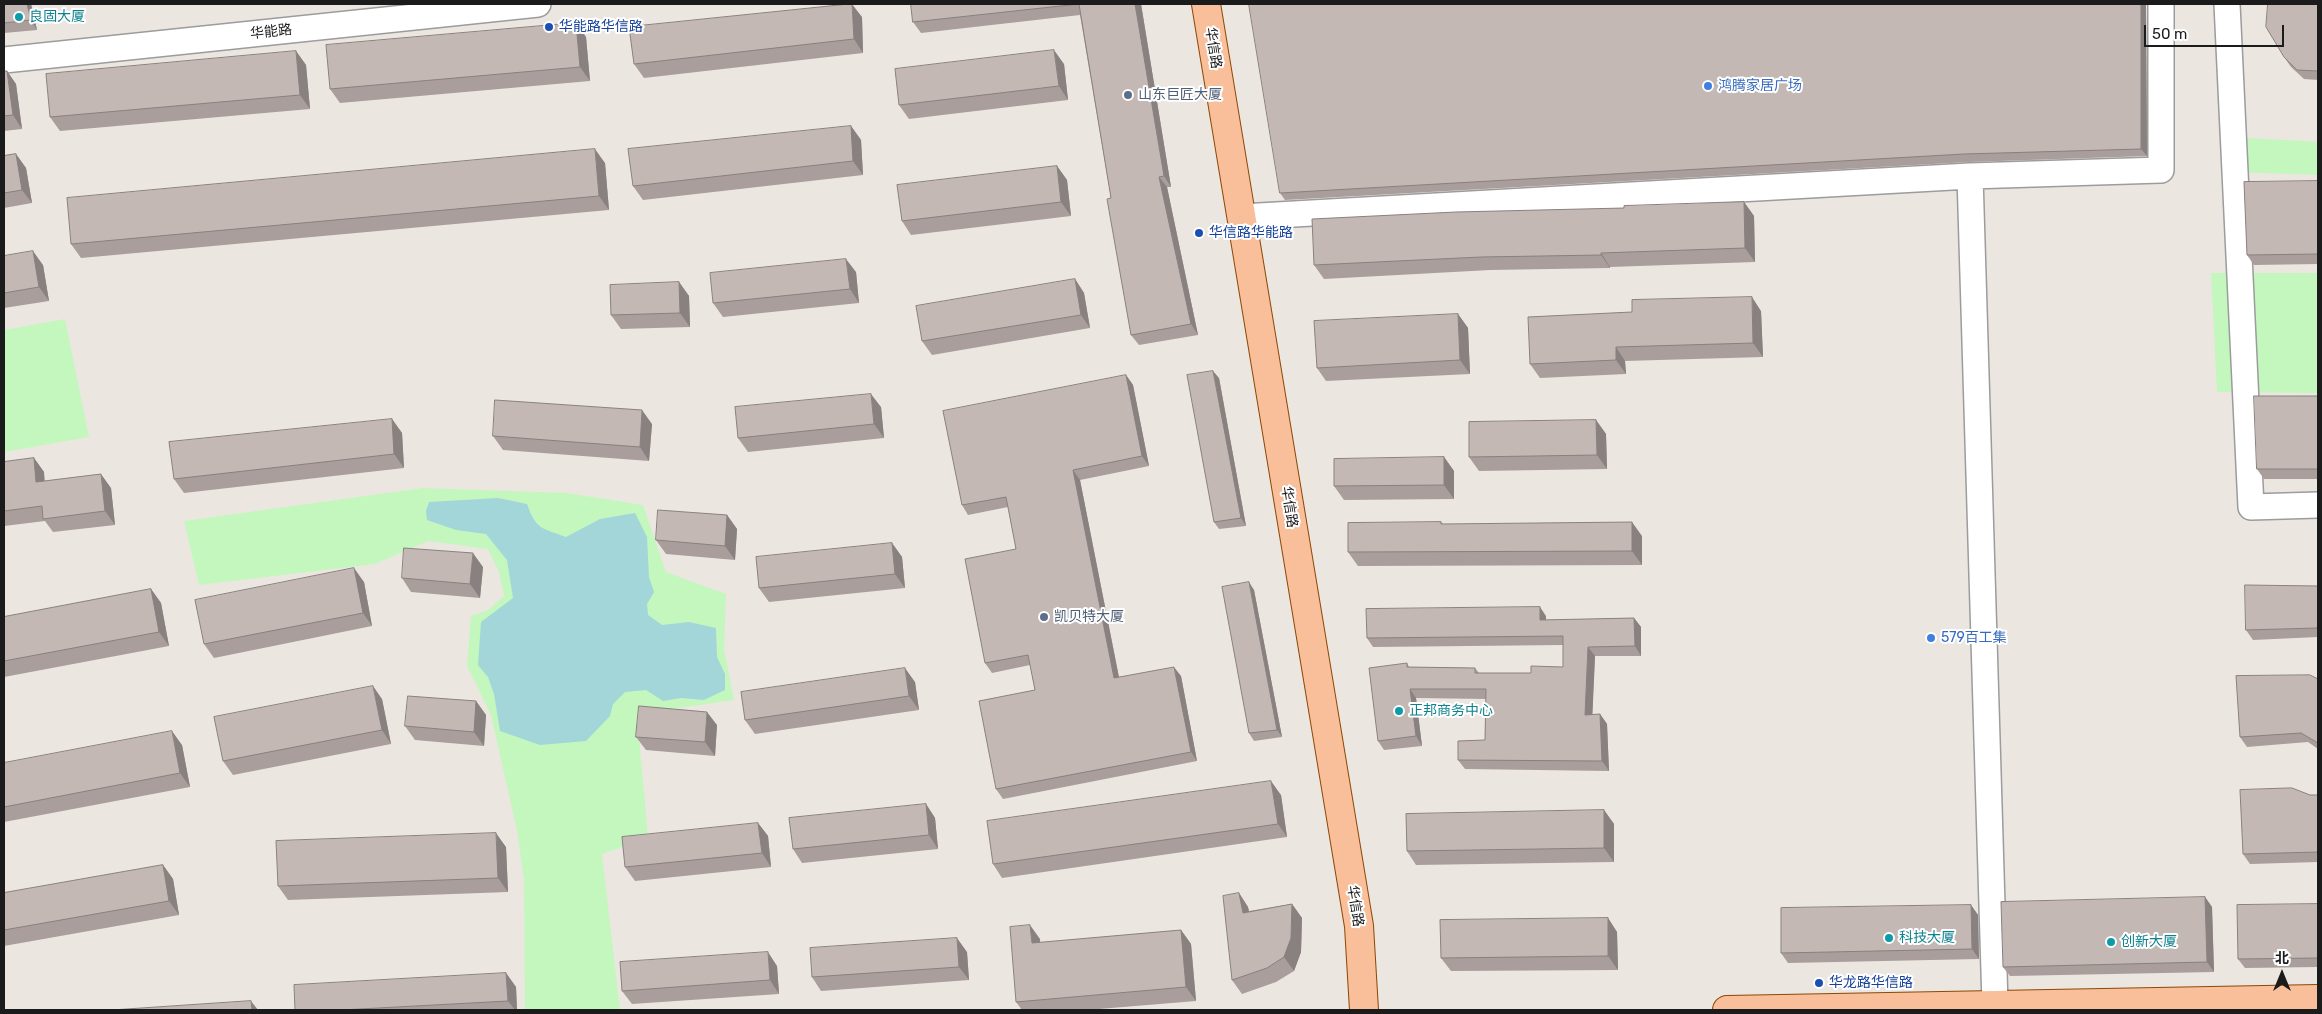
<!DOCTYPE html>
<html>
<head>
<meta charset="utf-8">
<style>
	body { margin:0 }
	#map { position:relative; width:2322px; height:1014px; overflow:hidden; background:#ece6e1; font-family:Rubik,"Noto Sans SC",sans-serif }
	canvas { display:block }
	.frame { position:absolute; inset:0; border:5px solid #1b1b1b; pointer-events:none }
	.north { position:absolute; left:2257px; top:949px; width:50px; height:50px; -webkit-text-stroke:4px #fff; paint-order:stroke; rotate:0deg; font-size:14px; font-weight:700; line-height:20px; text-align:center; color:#1b1b1b }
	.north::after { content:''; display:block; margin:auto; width:18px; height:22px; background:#1b1b1b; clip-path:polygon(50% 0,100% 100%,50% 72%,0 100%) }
	.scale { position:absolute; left:2144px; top:25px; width:140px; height:22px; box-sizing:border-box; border:2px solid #1b1b1b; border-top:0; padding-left:6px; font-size:15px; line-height:18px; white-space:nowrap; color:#1b1b1b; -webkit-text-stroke:4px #fff; paint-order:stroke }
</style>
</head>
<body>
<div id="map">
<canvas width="2322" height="1014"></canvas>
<div class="frame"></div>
<div class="north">北</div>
<div class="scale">50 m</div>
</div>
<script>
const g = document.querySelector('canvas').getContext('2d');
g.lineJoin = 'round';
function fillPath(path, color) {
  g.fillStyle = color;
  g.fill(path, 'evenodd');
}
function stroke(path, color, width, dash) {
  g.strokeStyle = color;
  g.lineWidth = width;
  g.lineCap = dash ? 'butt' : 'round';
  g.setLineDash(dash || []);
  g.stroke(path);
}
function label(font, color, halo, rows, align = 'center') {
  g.font = font + ' Rubik,"Noto Sans SC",sans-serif';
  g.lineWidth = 4;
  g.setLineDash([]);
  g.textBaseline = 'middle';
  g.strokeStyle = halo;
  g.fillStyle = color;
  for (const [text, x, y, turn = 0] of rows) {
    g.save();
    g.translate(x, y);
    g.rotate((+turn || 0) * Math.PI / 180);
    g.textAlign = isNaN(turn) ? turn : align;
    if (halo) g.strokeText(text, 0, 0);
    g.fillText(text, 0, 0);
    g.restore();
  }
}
const park = new Path2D(`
	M2233,137L2318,142V175L2233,172Z
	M2211,273H2318V393L2217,392Z
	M65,319L89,437L4,452V330Z
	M423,488L567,493L643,505L666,572L726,594L724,649L734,700L637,714L648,838L602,854L620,1010H525L524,880L517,831L491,715L467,666L471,616L488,610L504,596L499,572L488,549L428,541L375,564L199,585L184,521Z`);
const water = new Path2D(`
	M498,498L527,504C536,530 542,528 566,537L600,519L635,513L647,537L649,577L654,592L647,604L648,615L662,625L689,622L716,628L717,657L725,674V690L704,700L681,698L663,701L646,690L625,692L613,704L610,716L586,741L540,745L500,731L494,694L488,677L478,665L481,622L513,598L507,560L486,534L456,530L427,520L426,511L429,502Z`);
const minor = new Path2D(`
	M2227,4L2251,507L2318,505
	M4,60L538,4
	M1970,176L1995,1004
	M1241,217L1970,176L2161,170V4`);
const major = new Path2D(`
	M1206,4L1359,926L1364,1010
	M1727,1010L2318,999`);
const wall = new Path2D(`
	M4,4H31L37,30L4,33Z
	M911,4H1141L1171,187H1167L1198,335L1139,345L1131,335L1111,198L1080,15L921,33L913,22Z
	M2146,4L2147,156L1969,162L1285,200L1280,193Z
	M2318,4V80L2304,79L2291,67L2284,57Z
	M862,17L863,53L644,78L634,64Z
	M576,23L586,37L590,81L340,103L330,89Z
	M296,51L306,65L310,109L60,131L50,117Z
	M1064,64L1068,100L909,119L899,105Z
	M4,71H7L16,84L22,129L4,131Z
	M851,126L861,140L863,175L643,200L633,186Z
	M16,154L26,168L32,203L4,208V156Z
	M605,163L609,210L81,258L71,244Z
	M1057,166L1067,180L1071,216L911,235L902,221Z
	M2318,181V264L2254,265L2247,255Z
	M1744,202L1754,216L1755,262L1610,267V268L1490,270L1324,279L1314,265Z
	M4,256L43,265L49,301L4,308Z
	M856,272L859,303L723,317L713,303Z
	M1075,279L1084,293L1090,328L932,355L922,341Z
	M679,282L689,296L690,327L621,329L611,315Z
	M1761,311L1763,357L1625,361L1626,374L1540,378L1530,364Z
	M1458,314L1468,328L1470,374L1326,381L1317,368Z
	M1126,375L1133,385L1149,466L1080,480L1119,677L1181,676L1197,761L1003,799L996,789L1035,690L1030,665L992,673L985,663L1016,549L1008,507L968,515L962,505Z
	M1219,378L1246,526L1219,529L1214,522Z
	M2318,396V479H2264L2257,469Z
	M881,407L884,438L748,452L738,438Z
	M392,419L402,433L404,468L184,493L174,479Z
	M1596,420L1606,434L1607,469L1479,471L1469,457Z
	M652,424L649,461L503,450L493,436Z
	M1444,457L1454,471V499L1344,500L1334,486Z
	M34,458L44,472V481L111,488L115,525L53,532L45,521L4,526V462Z
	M727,515L737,529L735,560L666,554L656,540Z
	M1441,522L1443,524L1642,536V565L1358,566L1348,552Z
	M892,543L902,557L905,588L769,602L759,588Z
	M483,567L480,598L411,592L402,578Z
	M364,582L372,626L214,658L204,644Z
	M2318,586V637L2253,640L2246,630Z
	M151,589L161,603L169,646L4,677V617Z
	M1254,590L1282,737L1254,741L1249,733Z
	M1546,616V620L1634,618L1641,627V656H1595L1592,715L1600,714L1607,724L1609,771L1465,769L1458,760L1485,740L1486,699L1416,698L1422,746L1384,750L1378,741L1407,663L1409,667L1475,668L1479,673H1531L1563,667V645L1373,647L1367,638Z
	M2318,679V749L2308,742L2247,747L2240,737Z
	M915,682L919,710L755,734L745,720Z
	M382,699L391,744L233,775L223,761Z
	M476,701L486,715L484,746L415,740L405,726Z
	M717,725L715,756L646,750L636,737Z
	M182,745L190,787L4,822V763Z
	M1281,795L1287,837L1002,878L993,864Z
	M2310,795H2318V862L2250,864L2243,854Z
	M926,804L935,818L938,849L802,863L793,849Z
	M1604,810L1614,824V862L1416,865L1407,851Z
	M758,823L768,836L771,867L635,881L625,867Z
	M506,847L508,892L288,900L278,886Z
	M163,865L173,879L179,915L4,946V893Z
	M1239,893L1248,907L1249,911L1292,904L1302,918L1301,952L1294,971L1276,982L1242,994L1232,980Z
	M2205,897L2212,907L2214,972L2010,976L2003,967Z
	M2318,904V967L2245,968L2238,959Z
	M1971,905L1978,915L1979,959L1788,963L1781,953Z
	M1608,918L1617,932L1618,970L1451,971L1441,958Z
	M1181,930L1191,944L1196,1001L1087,1010H1022L1016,1002L1040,939V943Z
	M967,952L969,980L821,991L812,977Z
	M777,966L779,994L632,1004L622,991Z
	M506,973L516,987L517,1010H295Z`);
const shadedWall = new Path2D(`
	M27,4H31L37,30L31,20Z
	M852,4L862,17L863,53L854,39Z
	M1135,4H1141L1171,187L1164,176Z
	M2141,4H2146L2147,156L2141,149Z
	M576,23L586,37L590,81L580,67Z
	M1054,50L1064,64L1068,100L1059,86Z
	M296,51L306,65L310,109L300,95Z
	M7,71L16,84L22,129L13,115Z
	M851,126L861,140L863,175L853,161Z
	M595,149L605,163L609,210L599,196Z
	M16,154L26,168L32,203L22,190Z
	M1057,166L1067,180L1071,216L1061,202Z
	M1159,177L1167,187L1198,335L1191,324Z
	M1744,202L1754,216L1755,262L1745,248Z
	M33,251L43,265L49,301L39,287Z
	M1601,253L1610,267V268L1601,255Z
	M846,259L856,272L859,303L850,289Z
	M1075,279L1084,293L1090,328L1081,315Z
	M679,282L689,296L690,327L680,313Z
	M1752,297L1761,311L1763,357L1753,343Z
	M1458,314L1468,328L1470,374L1460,360Z
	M1616,347L1625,361L1626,374L1616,360Z
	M1213,371L1219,378L1246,526L1241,518Z
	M1126,375L1133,385L1149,466L1142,456Z
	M871,394L881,407L884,438L874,424Z
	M642,410L652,424L649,461L640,447Z
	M392,419L402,433L404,468L394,454Z
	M1596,420L1606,434L1607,469L1597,455Z
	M1444,457L1454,471V499L1444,485Z
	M34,458L44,472L46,496L36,482Z
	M1073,470L1080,480L1121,688L1114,678Z
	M101,474L111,488L115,525L105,511Z
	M727,515L737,529L735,560L725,546Z
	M1632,522L1642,536V565L1632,551Z
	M892,543L902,557L905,588L895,574Z
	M473,553L483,567L480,598L470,584Z
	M354,568L364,582L372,626L363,613Z
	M1249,582L1254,590L1282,737L1277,730Z
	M151,589L161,603L169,646L159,632Z
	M1540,607L1546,616V629L1540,620Z
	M1634,618L1641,627V656L1635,646Z
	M1588,647L1595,656L1592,725L1585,715Z
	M1174,667L1181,676L1197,761L1191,752Z
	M905,668L915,682L919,710L909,696Z
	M373,686L382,699L391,744L382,730Z
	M1410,689L1416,698L1422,746L1416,736Z
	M476,701L486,715L484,746L474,732Z
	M707,712L717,725L715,756L705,742Z
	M1600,714L1607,724L1609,771L1602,761Z
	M172,731L182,745L190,787L180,773Z
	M1271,781L1281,795L1287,837L1278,824Z
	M926,804L935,818L938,849L929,835Z
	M1604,810L1614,824V862L1604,848Z
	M758,823L768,836L771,867L762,853Z
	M496,833L506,847L508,892L498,878Z
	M163,865L173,879L179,915L169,901Z
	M1239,893L1248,907L1252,927L1243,913Z
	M2205,897L2212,907L2214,972L2207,962Z
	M1292,904L1302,918L1301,952L1294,971L1284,957Z
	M1971,905L1978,915L1979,959L1972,949Z
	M1608,918L1617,932L1618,970L1608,956Z
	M1030,925L1040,939L1041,957L1032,943Z
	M1181,930L1191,944L1196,1001L1186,987Z
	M957,938L967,952L969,980L959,967Z
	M768,952L777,966L779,994L770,980Z
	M506,973L516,987L517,1010H515L508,1001Z
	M251,1001L258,1010H252Z`);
const building = new Path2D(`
	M4,4H27L31,20L4,23Z
	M849,4H852L854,39L634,64L629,27Z
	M911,4H1135L1164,176L1159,177L1191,324L1131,335L1107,199L1111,198L1079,4L913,22Z
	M1249,4H2141V149L1964,154L1280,193Z
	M2268,4H2318V71L2297,70L2284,57L2266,27Z
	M576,23L580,67L330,89L326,45Z
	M1054,50L1059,86L899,105L895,69Z
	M296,51L300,95L50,117L46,74Z
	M4,71H7L13,115L4,116Z
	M851,126L853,161L633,186L628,149Z
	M595,149L599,196L71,244L67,198Z
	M16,154L22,190L4,193V156Z
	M1057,166L1061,202L902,221L897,185Z
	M2318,181V254L2247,255L2244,182Z
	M1744,202L1745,248L1601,253V255L1481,257L1314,265L1312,219L1456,212L1624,208V206Z
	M33,251L39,287L4,293V256Z
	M846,259L850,289L713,303L710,273Z
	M1075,279L1081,315L922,341L916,306Z
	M679,282L680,313L611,315L610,285Z
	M1752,297L1753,343L1616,347V360L1530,364L1528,317L1632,312V300Z
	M1458,314L1460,360L1317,368L1314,321Z
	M1213,371L1241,518L1214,522L1187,375Z
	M1126,375L1142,456L1073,470L1114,678L1174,667L1191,752L996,789L979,701L1035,690L1028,655L985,663L965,559L1016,549L1006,497L962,505L943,411Z
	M871,394L874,424L738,438L735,407Z
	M2254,396H2318V469H2257Z
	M495,400L642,410L640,447L493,436Z
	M392,419L394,454L174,479L169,442Z
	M1596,420L1597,455L1469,457V422Z
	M1444,457V485L1334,486V459Z
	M34,458L36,482L101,474L105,511L43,519L42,506L4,511V462Z
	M658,510L727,515L725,546L656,540Z
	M1441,522V524L1632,522V551L1348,552V523Z
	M892,543L895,574L759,588L756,557Z
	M404,548L473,553L470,584L402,578Z
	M354,568L363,613L204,644L195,600Z
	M1249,582L1277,730L1249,733L1222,587Z
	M2245,585L2318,586V628H2317L2246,630Z
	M151,589L159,632L4,661V617Z
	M1540,607V620L1634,618L1635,646L1588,647L1585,715L1600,714L1602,761L1458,760V741L1485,740L1486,689H1410L1416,736L1378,741L1369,668L1407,663V667L1475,668V673H1531V666L1563,667V636L1367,638L1366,609Z
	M905,668L909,696L745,720L741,692Z
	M2310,675L2318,679V743L2301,733L2240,737L2236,676Z
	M373,686L382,730L223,761L214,717Z
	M408,696L476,701L474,732L405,726Z
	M639,706L707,712L705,742L636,737Z
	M172,731L180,773L4,807V763Z
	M1271,781L1278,824L993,864L987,821Z
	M2292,788L2310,795H2318V852L2243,854L2240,790Z
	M926,804L929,835L793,849L789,818Z
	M1604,810V848L1407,851L1406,814Z
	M758,823L762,853L625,867L622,837Z
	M496,833L498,878L278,886L276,841Z
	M163,865L169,901L4,930V893Z
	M1239,893L1243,913L1292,904L1291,938L1284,957L1267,968L1232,980L1223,896Z
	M2205,897L2207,962L2003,967L2001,902Z
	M2318,904V958L2238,959L2237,905Z
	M1971,905L1972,949L1781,953V908Z
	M1608,918V956L1441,958L1440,920Z
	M1030,925L1032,943L1181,930L1186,987L1016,1002L1010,927Z
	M957,938L959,967L812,977L810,948Z
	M768,952L770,980L622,991L620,962Z
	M506,973L508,1001L341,1010H295L294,985Z
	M251,1001L252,1010H112Z`);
const markers = [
	[19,17,5,"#0f9aa8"],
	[549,27,5,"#1a4fb4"],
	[1708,86,5,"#3f7fe0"],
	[1128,95,5,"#5c6f8a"],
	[1199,233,5,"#1a4fb4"],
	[1044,617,5,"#5c6f8a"],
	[1931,638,5,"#3f7fe0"],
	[1399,711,5,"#0f9aa8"],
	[1889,938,5,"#0f9aa8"],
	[2111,942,5,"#0f9aa8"],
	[1819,983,5,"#1a4fb4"]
];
const cultureNames = [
	["良固大厦",29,17],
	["正邦商务中心",1409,711],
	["科技大厦",1899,938],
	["创新大厦",2121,942]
];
const transitNames = [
	["华能路华信路",559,27],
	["华信路华能路",1209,233],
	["华龙路华信路",1829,983]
];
const streetNames = [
	["华能路",271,32,-6],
	["华信路",1213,48,81],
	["华信路",1289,507,81],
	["华信路",1355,906,81]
];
const shopNames = [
	["鸿腾家居广场",1718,86],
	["579百工集",1941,638]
];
const serviceNames = [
	["山东巨匠大厦",1138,95],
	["凯贝特大厦",1054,617]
];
fillPath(park, '#c3f7be');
fillPath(water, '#a2d6d9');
stroke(minor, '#9c9c9c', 28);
stroke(major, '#8d4805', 30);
stroke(minor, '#fff', 25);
stroke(major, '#f8bf9a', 28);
fillPath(wall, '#a99e9c');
fillPath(shadedWall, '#89817f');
fillPath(building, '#c4b8b5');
stroke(building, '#89817f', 1);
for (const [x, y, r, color] of markers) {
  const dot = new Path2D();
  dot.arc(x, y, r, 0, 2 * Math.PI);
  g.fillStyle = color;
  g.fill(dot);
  stroke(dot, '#fff', 2);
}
label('14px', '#0d838f', '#fff', cultureNames, 'left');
label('14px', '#164399', '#fff', transitNames, 'left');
label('14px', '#1b1b1b', '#fff', streetNames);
label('14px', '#366cbe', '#fff', shopNames, 'left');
label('14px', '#4e5e75', '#fff', serviceNames, 'left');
</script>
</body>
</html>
